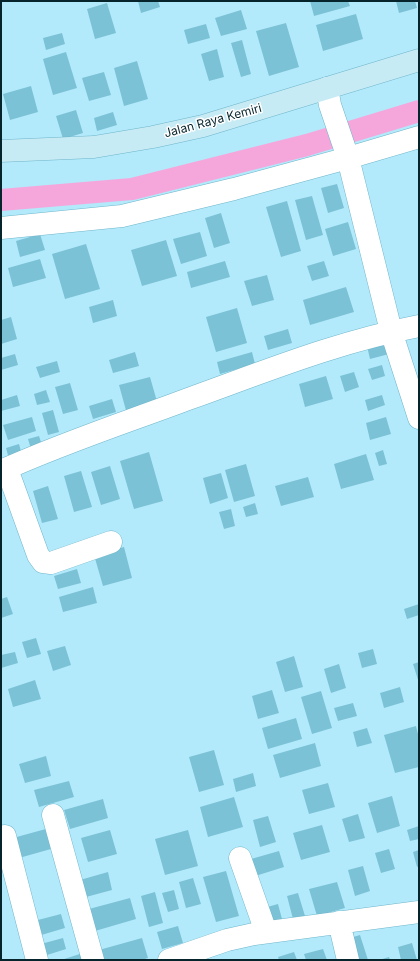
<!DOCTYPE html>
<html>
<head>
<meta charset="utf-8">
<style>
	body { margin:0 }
	#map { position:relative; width:420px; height:961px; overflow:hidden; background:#b2eafb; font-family:Inter,sans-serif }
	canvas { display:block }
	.frame { position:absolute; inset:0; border:2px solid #06242c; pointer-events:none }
</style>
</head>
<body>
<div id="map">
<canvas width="420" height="961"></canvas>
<div class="frame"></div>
</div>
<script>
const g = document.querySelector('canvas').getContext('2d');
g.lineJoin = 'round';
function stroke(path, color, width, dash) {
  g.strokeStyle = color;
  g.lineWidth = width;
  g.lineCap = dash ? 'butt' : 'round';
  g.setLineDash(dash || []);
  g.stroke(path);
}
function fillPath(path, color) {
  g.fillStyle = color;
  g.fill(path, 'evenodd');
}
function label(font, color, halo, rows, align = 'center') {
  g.font = font + ' Inter,sans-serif';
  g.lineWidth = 3;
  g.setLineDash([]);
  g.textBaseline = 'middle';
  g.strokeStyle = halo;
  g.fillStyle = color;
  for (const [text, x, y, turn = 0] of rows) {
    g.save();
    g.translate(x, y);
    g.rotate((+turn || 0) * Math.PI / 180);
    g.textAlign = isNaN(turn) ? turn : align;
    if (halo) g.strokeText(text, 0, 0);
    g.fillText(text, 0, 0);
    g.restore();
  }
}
const canal = new Path2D(`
	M1,200L132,189L307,145L419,111`);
const building = new Path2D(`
	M138,1H158L160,7L141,13Z
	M310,1H348L350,6L314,16Z
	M396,1H415L417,8L399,13Z
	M107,3L116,33L95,39L87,9Z
	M241,10L247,29L221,36L215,18Z
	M356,14L363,39L323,51L316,25Z
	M286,23L299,67L269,76L256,31Z
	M206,24L210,38L188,44L184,30Z
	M62,33L65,44L46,50L43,38Z
	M242,40L251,74L241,77L231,43Z
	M217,49L224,77L209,81L201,54Z
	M66,52L77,88L53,95L43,59Z
	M137,61L148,99L124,106L114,68Z
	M104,72L111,95L89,101L82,78Z
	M31,86L38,112L10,120L3,94Z
	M76,110L83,133L63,139L56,116Z
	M113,112L117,125L97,131L94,118Z
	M337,184L344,208L328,213L321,188Z
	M312,196L323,235L306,240L295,200Z
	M287,201L301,251L281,257L266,207Z
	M221,213L230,243L214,248L205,218Z
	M348,222L356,249L333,256L325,229Z
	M200,232L207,256L181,264L173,239Z
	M40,234L45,250L20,257L16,241Z
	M166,240L177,276L142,286L131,250Z
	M86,244L100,289L65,299L52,254Z
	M40,259L46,278L13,287L8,268Z
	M225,261L230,277L191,288L187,272Z
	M324,261L329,276L312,281L307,266Z
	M267,275L274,300L252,306L244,281Z
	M346,287L354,312L310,325L303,300Z
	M113,300L117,316L93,323L89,307Z
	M237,308L247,343L216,352L206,317Z
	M11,317L17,339L1,344V320Z
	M288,329L292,343L268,350L264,336Z
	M385,341L389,354L370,359L367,346Z
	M135,352L139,366L113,373L109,360Z
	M252,352L255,364L220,374L217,362Z
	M15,354L18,365L1,370V358Z
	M57,361L60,372L40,378L36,367Z
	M382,365L385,376L372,380L368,369Z
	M354,372L359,387L345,392L340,376Z
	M326,376L333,399L305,407L299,384Z
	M150,377L158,405L127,414L119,385Z
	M70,383L78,410L63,414L55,387Z
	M46,390L50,402L37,405L34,394Z
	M17,395L20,406L1,411V400Z
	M382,395L385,405L368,411L365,400Z
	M112,399L116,412L93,419L89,406Z
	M53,410L59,432L48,435L42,413Z
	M32,417L36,431L8,440L3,425Z
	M386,417L391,434L370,440L366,423Z
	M39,436L42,445L31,449L28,439Z
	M19,444L22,455L9,459L6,448Z
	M383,450L387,464L379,466L375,453Z
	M149,452L163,501L134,509L120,461Z
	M366,454L374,480L341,489L334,464Z
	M246,464L255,496L234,502L225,470Z
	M110,466L120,499L101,505L91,472Z
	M81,471L92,507L74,512L64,476Z
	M221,473L228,498L210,504L203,478Z
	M308,477L314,497L281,506L275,486Z
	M48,486L58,519L42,523L33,491Z
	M255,503L258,514L246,517L243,507Z
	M231,509L235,526L224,529L219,512Z
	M124,547L132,578L103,586L94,555Z
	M77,569L81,583L58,589L54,576Z
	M93,587L97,603L63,612L59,597Z
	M7,597L13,614L1,618V599Z
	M419,604V615L407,619L404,609Z
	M36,638L41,654L27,658L22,642Z
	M65,646L71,665L53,671L47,651Z
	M373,649L377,664L362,668L358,653Z
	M15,652L18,663L1,668V655Z
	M294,656L303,687L285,692L276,662Z
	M419,662V683L413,664Z
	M339,664L346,688L331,693L324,669Z
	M35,680L41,699L13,707L8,689Z
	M400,687L404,702L384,708L380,693Z
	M272,690L279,713L258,719L252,696Z
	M321,691L332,728L312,734L301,697Z
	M353,703L357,716L338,721L334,708Z
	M296,718L302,739L268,749L262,728Z
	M416,726L419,738V767L395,773L384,735Z
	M367,728L372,743L357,747L353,732Z
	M315,743L321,766L280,778L273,755Z
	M214,750L224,785L199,792L189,757Z
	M46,756L51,776L25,783L19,764Z
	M253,773L256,786L236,792L233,779Z
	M69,781L74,797L39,807L34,790Z
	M328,783L335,807L309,814L302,790Z
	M392,796L400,826L377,833L368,803Z
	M234,797L243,827L208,837L200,807Z
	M103,799L108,818L70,829L64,810Z
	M358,814L365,838L349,842L342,819Z
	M268,816L276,842L260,847L253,820Z
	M322,825L330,852L301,860L293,833Z
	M419,826V839L410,841L407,830Z
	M53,827L58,847L19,858L13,838Z
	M110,830L117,854L88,862L81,838Z
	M188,830L198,866L165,875L155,839Z
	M389,849L395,869L381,873L375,853Z
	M419,850V866L417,867L413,852Z
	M279,851L284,867L249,878L244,861Z
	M363,866L370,891L355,896L348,870Z
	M226,871L239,916L216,922L203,877Z
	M108,872L112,890L86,897L80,880Z
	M193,878L201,904L186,908L179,882Z
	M337,882L345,908L317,916L309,889Z
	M174,890L179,909L168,912L162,893Z
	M155,892L163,923L149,927L141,896Z
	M298,893L305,916L293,919L287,896Z
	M130,898L136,919L95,931L89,909Z
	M278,904L282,919L264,924L260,909Z
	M61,914L65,928L38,936L34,921Z
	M178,926L183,943L162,949L157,932Z
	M360,935L368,960H341L336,942Z
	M63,938L66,949L44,956L41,944Z
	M142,938L148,958L142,960H102L99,950Z
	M412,943L417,960H401L398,947Z
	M323,949L327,960H306L304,954Z
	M86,952L89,960H61Z
	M294,952L297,960H279L278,957Z
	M389,957L390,960H379Z`);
const street = new Path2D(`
	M327,88L330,105L348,158L391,331L419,418
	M1,228L122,216L234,189L348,158L419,137
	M7,469L38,555L43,562L51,563L111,542
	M1,471C62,443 127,422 191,398C266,371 340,341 419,326
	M53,815L93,960
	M5,836L37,960
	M240,858L266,932
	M339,922L348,960
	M169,960L227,940L254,934L419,912`);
const secondary = new Path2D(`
	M1,151L94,147L153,137L203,126L419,60`);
const streetNames = [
	["Jalan Raya Kemiri",213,121,-15]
];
stroke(canal, '#f5a7dc', 22);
fillPath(building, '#7cc2d7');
stroke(street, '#6fb5ca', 23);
stroke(secondary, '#6fb5ca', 23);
stroke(street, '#fff', 22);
stroke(secondary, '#c6ebf5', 22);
label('12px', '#06242c', '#fff', streetNames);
</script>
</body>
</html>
